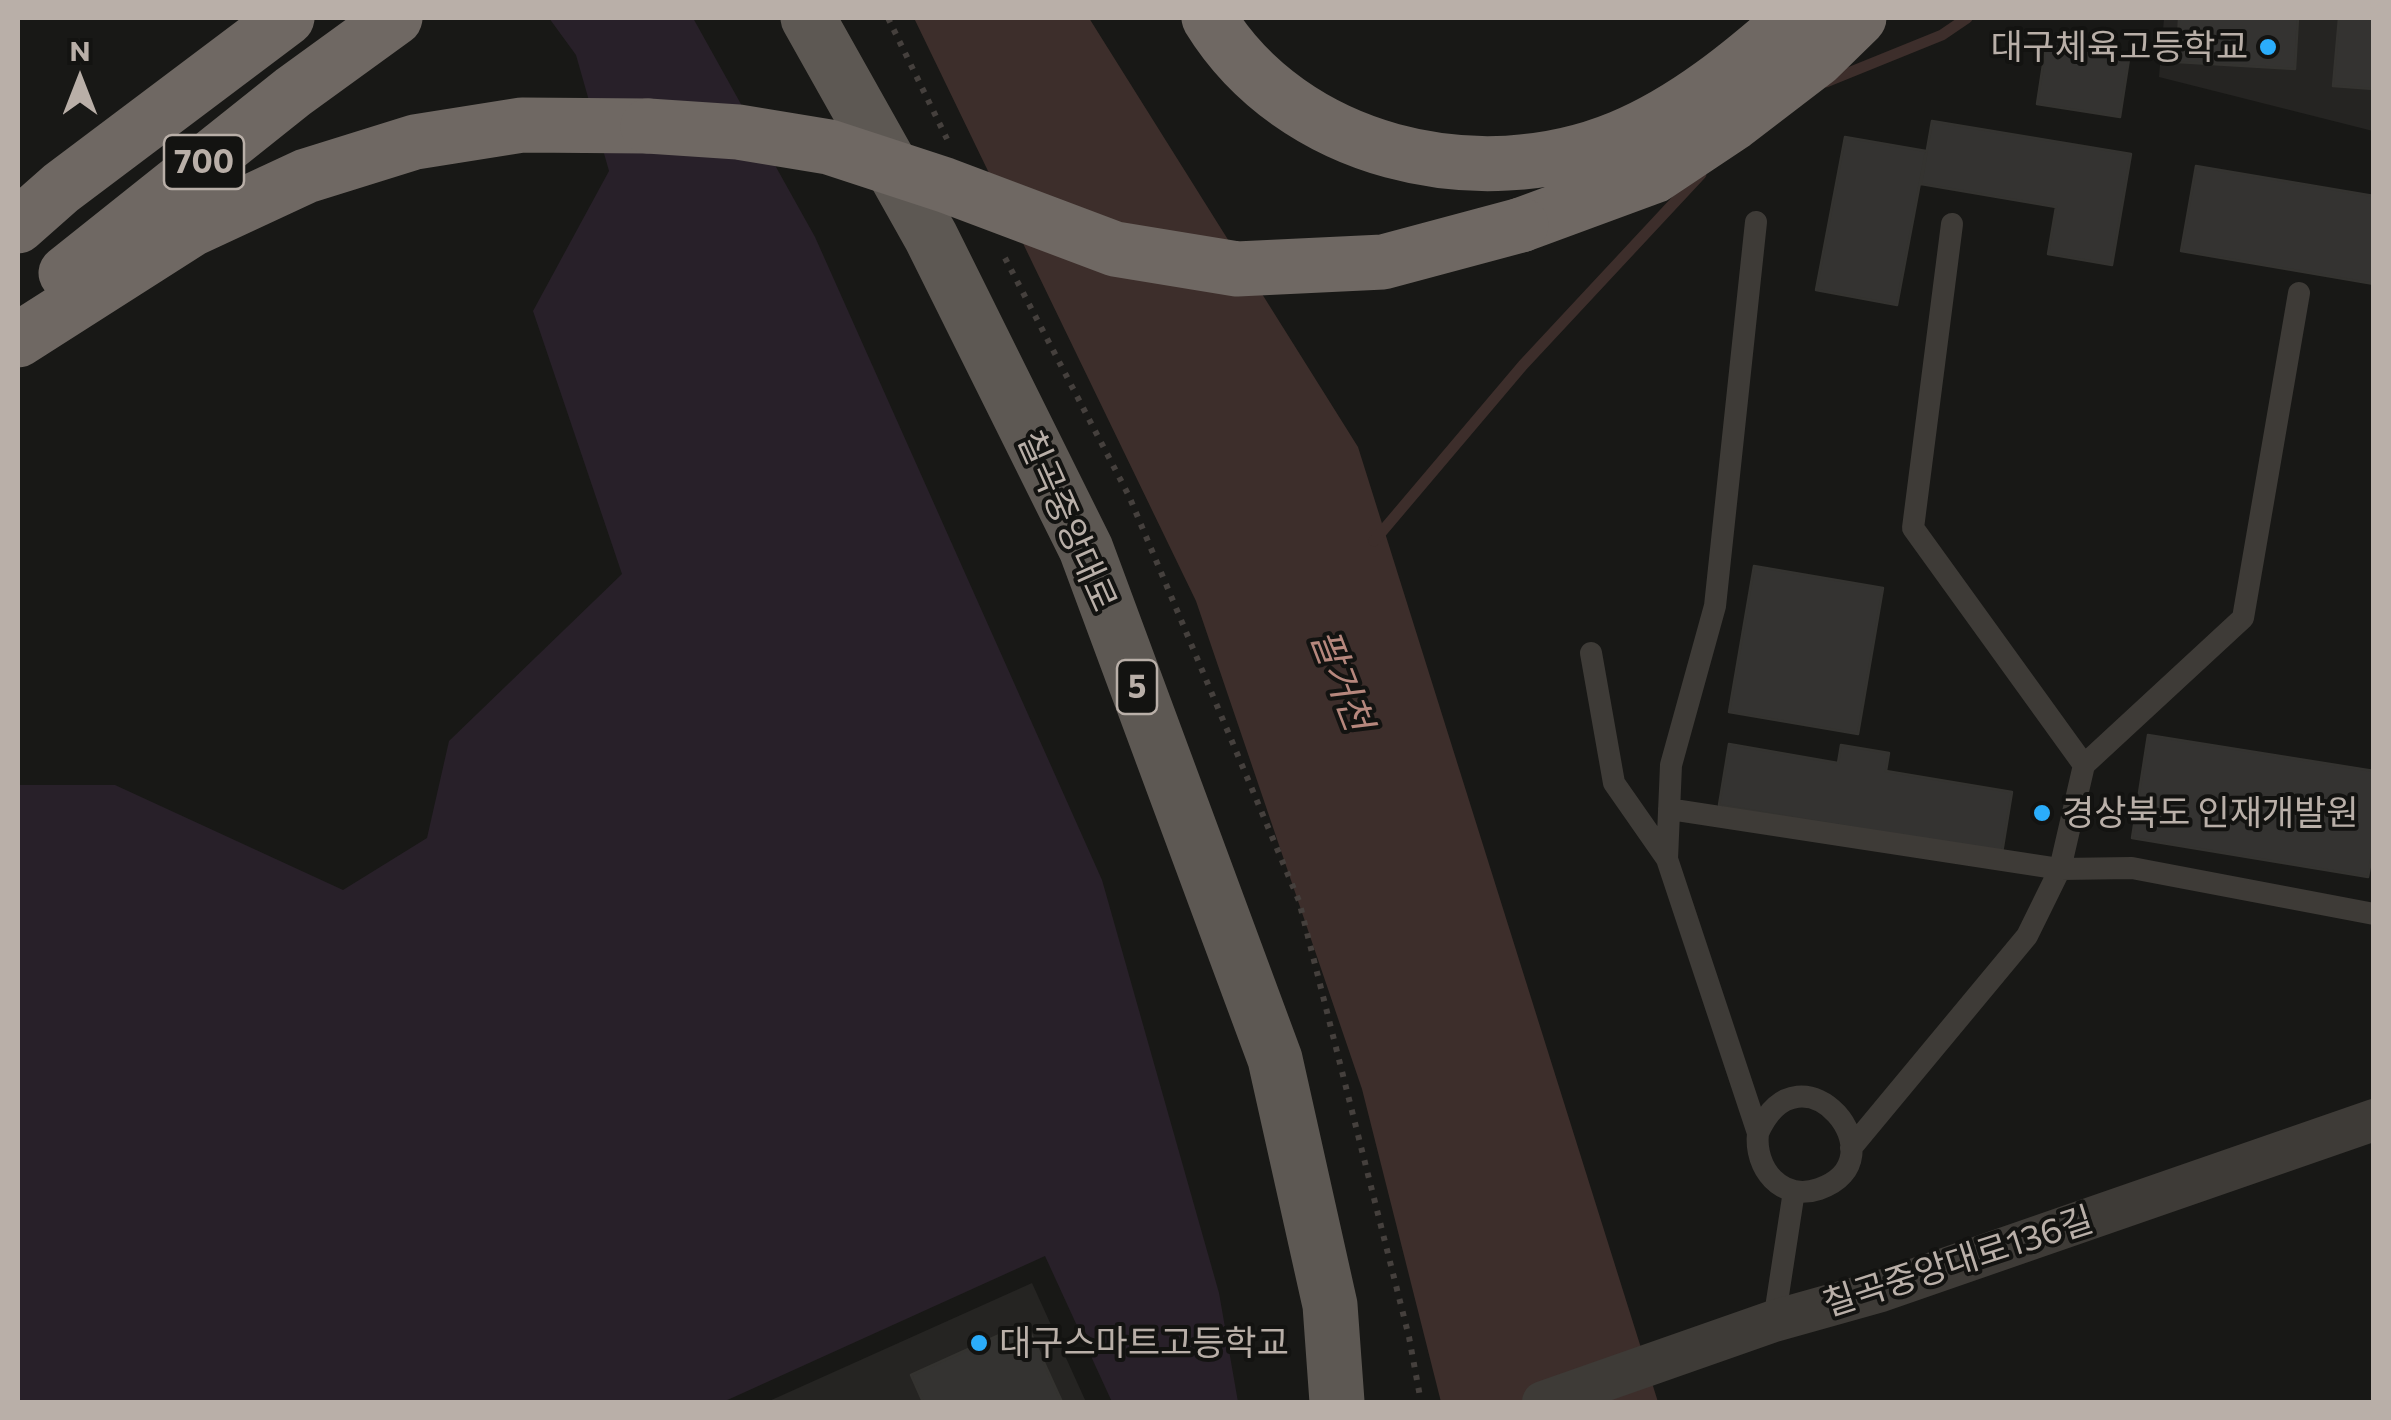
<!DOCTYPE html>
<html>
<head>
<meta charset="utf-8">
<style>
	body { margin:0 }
	#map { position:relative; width:2391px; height:1420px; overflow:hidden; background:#181816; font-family:Commissioner,sans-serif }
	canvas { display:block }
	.frame { position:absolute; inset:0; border:20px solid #b9afa8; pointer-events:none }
	.north { position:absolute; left:30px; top:30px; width:100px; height:100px; -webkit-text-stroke:8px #131311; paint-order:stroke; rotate:0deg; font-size:28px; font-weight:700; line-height:40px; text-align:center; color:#b9afa8 }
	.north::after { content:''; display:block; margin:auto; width:35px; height:45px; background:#b9afa8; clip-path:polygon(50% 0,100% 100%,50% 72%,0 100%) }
</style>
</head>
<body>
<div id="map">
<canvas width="2391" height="1420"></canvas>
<div class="frame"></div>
<div class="north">N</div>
</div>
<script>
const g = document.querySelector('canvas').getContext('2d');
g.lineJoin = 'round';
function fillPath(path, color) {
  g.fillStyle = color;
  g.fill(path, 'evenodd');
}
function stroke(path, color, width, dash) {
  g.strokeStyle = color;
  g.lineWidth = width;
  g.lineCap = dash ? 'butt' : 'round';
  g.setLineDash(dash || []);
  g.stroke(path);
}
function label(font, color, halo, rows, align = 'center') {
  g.font = font + ' Commissioner,"Noto Sans KR",sans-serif';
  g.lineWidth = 8;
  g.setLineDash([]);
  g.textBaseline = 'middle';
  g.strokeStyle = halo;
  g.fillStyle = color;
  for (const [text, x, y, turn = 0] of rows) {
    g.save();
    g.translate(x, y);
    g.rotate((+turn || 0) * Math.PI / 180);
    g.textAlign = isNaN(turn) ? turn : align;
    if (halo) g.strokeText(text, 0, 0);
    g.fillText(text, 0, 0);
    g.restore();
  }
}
const built = new Path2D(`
	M2164,18H2373V131L2159,77Z
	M1032,1283L1086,1402H767Z`);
const green = new Path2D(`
	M549,18H693L815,237L1102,880L1219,1293L1238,1402H1112L1045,1256L723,1402H18V785H115L343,890L427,838L449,741L622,574L533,311L609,171L576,55Z`);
const water = new Path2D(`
	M914,18H1089L1358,447L1658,1402H1441L1362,1089L1196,601Z`);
const stream = new Path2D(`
	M1826,82L1942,35L1967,18
	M1374,541L1523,365L1701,174`);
const building = new Path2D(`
	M2179,18H2298L2295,69L2177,62Z
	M2339,18H2374V89L2333,86Z
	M2046,45L2129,59L2120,117L2037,104Z
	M1932,121L2131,154L2112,265L2048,254L2056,207L1921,184Z
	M1845,137L1926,151L1897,305L1816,290Z
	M2196,166L2374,196V284L2181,251Z
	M1754,566L1883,588L1858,734L1729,712Z
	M2148,735L2374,771V844L2368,877L2132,838Z
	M1729,744L1838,763L1841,745L1889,753L1886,771L2012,792L2002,853L1719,805Z
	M1026,1323L1062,1402H923L911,1375Z`);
const path = new Path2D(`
	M888,18L947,139
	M1005,258L1129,496L1299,901L1409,1337L1421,1402`);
const lane = new Path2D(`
	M1952,224L1913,528L2084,765
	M1591,653L1614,783L1667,859L1758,1133C1754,1168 1781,1202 1819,1189C1904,1160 1801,1036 1758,1133
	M1669,809L2060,869L2132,868L2374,914
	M1667,859L1671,765L1715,606L1756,222
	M1851,1148L2027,936L2060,869L2084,765L2243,618L2299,293
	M1774,1321L1794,1191`);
const street = new Path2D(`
	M1543,1402L1774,1321L1881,1291L2374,1120`);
const primary = new Path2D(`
	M808,18L931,237L1086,549L1275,1059L1330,1305L1337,1402`);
const highway = new Path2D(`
	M1209,18C1292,153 1477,197 1620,138C1685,111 1742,64 1794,18
	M1521,225L1654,176L1735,122L1816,60L1859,18
	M18,226L61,188L287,18
	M66,273L293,92L395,18
	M18,340L192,229L306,176L415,142L522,125L648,126`);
const highwayBridge = new Path2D(`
	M648,126L738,132L829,147L945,185L1115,249L1237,269L1383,262L1521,225`);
const markers = [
	[2268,47,10,"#2badfb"],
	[2042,813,10,"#2badfb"],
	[979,1343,10,"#2badfb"]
];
const shields = [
	[204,162,80],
	[1137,687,40]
];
const shieldNames = [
	["700",204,162],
	["5",1137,687]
];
const poiNames = [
	["대구체육고등학교",2248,47,"right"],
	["경상북도 인재개발원",2062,813],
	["대구스마트고등학교",999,1343]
];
const streetNames = [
	["칠곡중앙대로",1067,521,66],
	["칠곡중앙대로136길",1958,1262,-18]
];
const waterNames = [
	["팔거천",1341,680,69]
];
fillPath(built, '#252422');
fillPath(green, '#282029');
fillPath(water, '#3d2e2b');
stroke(stream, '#3d2e2b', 11);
fillPath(building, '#343331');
stroke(building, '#343330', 2.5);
stroke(path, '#45403d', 6, [5, 8]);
stroke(lane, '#3e3b37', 22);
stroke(street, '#3e3b37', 42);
stroke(primary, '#5d5853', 55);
stroke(highway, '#6f6863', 55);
stroke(highwayBridge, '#6f6863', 55);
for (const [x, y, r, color] of markers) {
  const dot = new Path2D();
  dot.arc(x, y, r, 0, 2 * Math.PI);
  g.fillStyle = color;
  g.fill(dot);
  stroke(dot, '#131311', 4);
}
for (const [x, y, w] of shields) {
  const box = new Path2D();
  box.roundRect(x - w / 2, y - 27, w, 54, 8);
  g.fillStyle = '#131311';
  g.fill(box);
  stroke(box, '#b9afa8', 2.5);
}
label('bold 32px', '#b9afa8', null, shieldNames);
label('35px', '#b9afa8', '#131311', poiNames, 'left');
label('35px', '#b9afa8', '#131311', streetNames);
label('italic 38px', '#b6877d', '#131311', waterNames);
</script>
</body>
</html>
